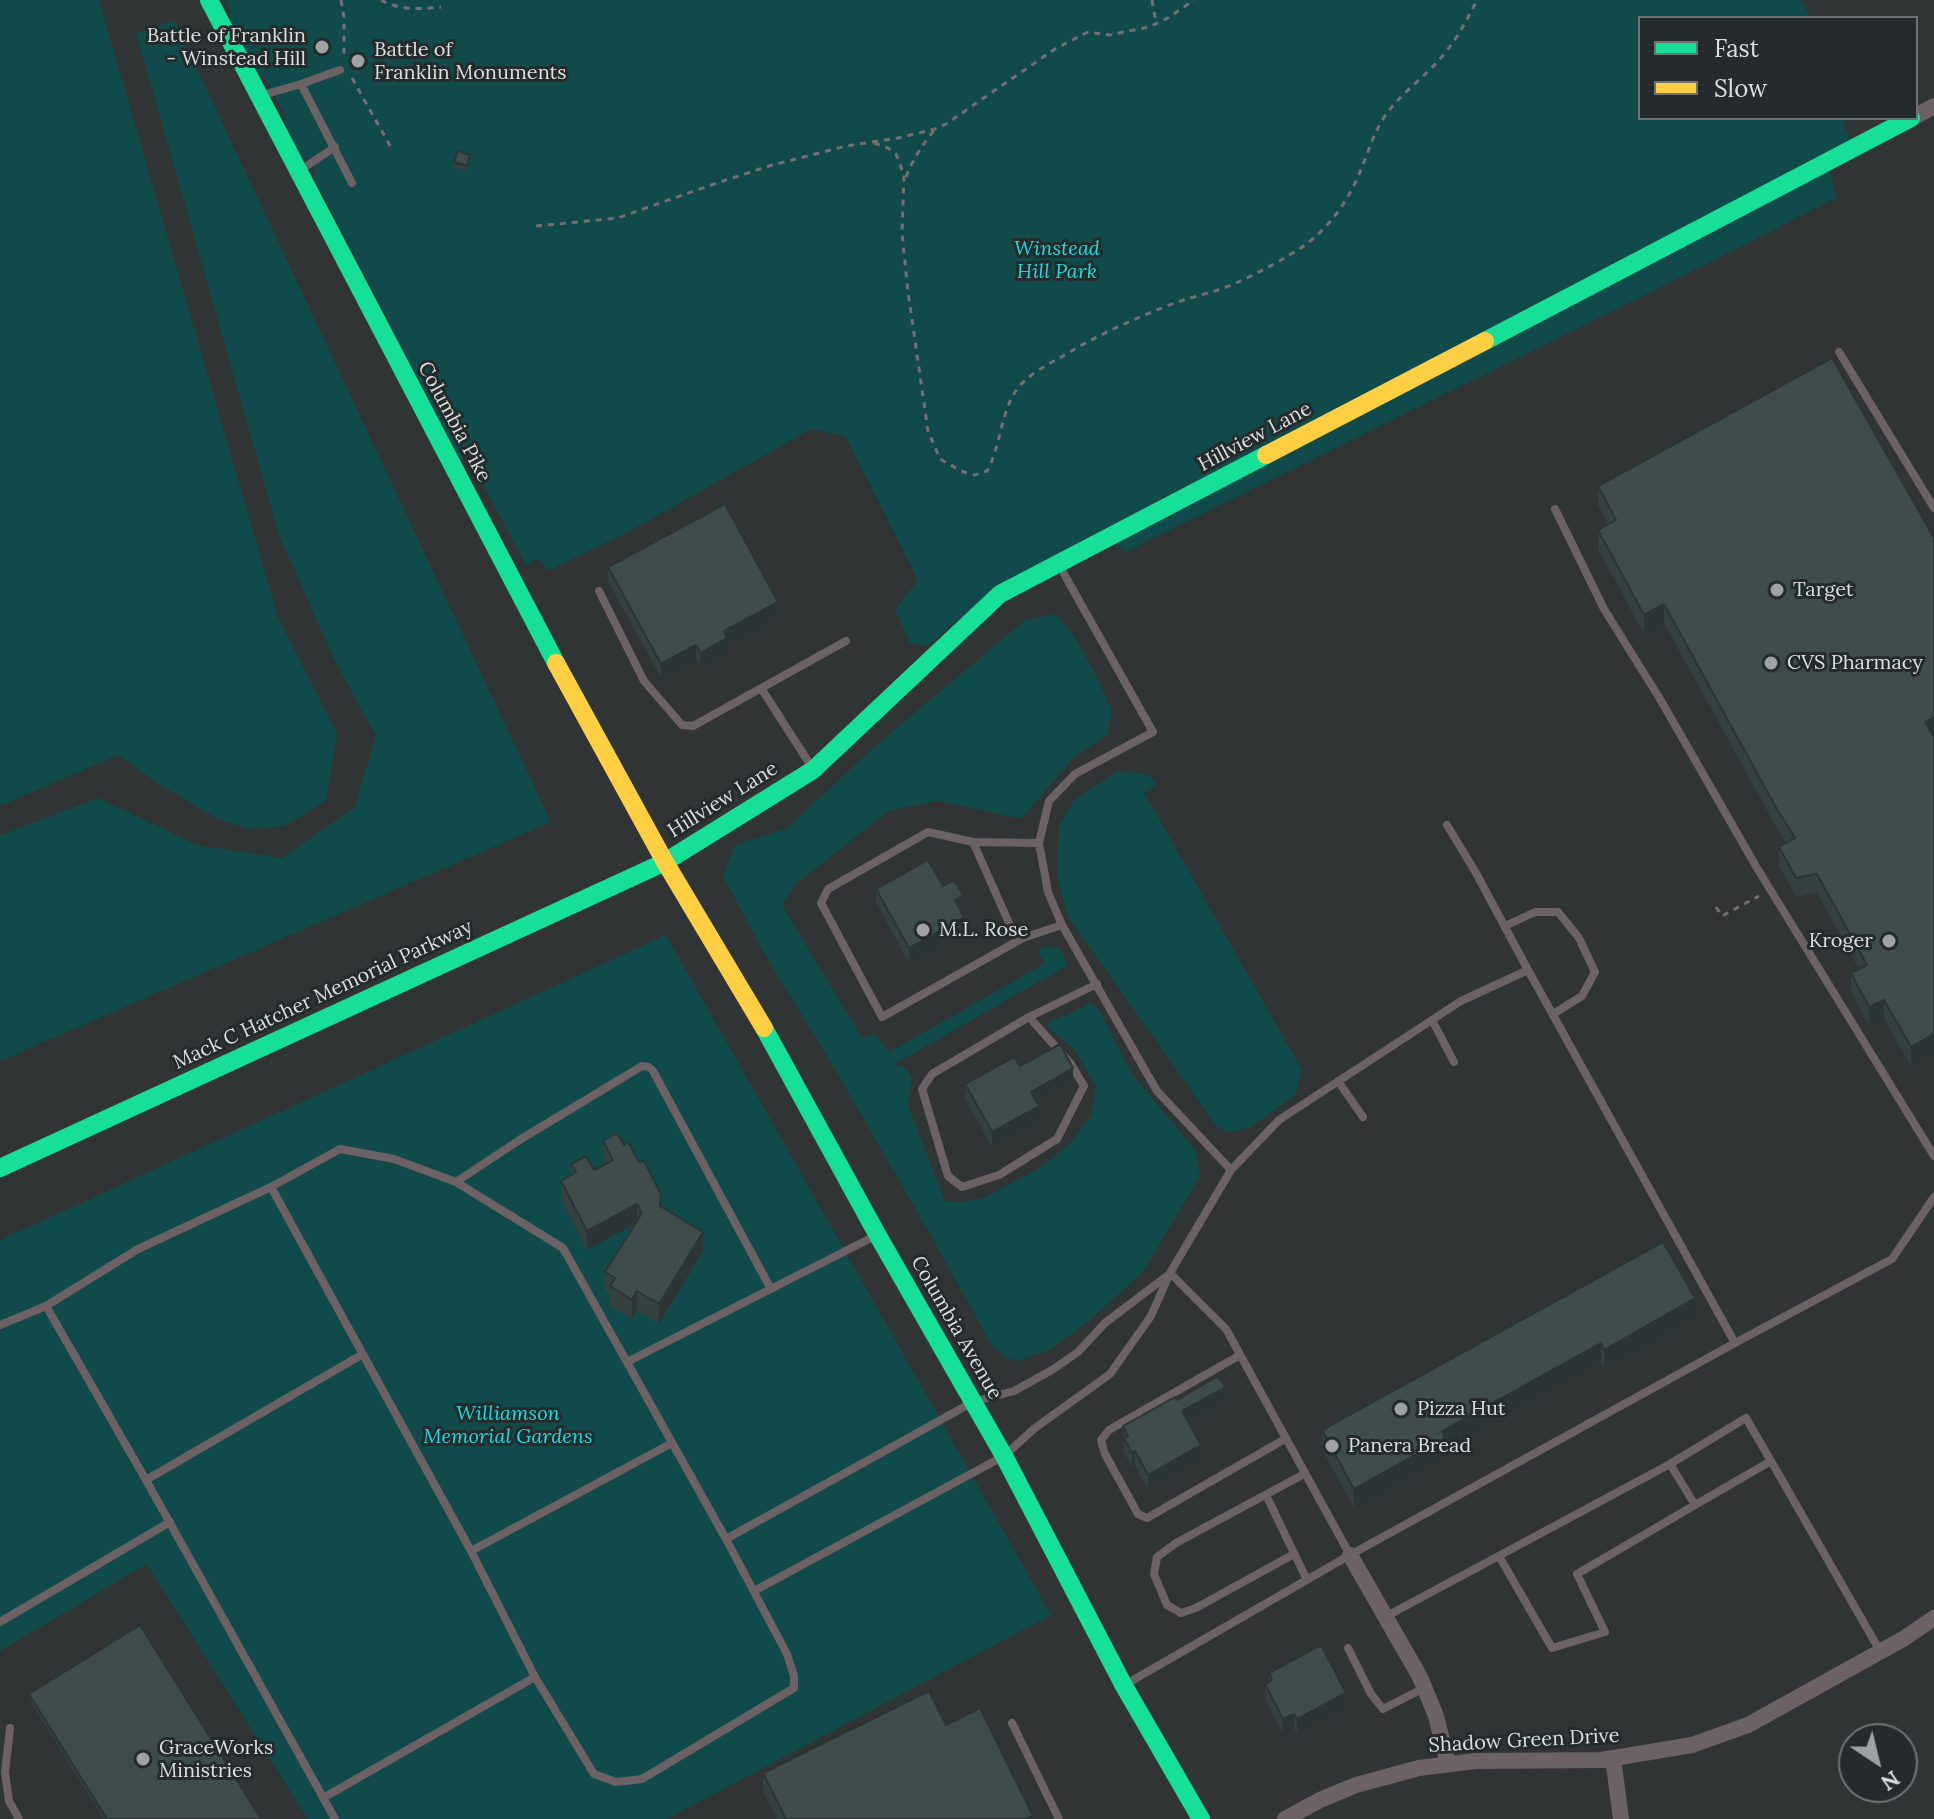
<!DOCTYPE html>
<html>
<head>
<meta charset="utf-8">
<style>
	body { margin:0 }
	#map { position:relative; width:1934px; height:1819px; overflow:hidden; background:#303434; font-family:Lora,serif }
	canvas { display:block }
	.legend { position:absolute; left:1638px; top:16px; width:280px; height:104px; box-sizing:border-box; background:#252b2c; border:2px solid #6d7373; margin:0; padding:10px 14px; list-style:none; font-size:24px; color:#d9dede }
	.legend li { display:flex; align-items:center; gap:16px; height:40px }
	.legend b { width:40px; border:2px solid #6d7373 }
	.north { position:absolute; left:1838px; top:1723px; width:80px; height:80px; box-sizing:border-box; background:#252b2c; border:2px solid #6d7373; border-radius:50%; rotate:145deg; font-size:22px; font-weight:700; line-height:32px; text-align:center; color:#d9dede }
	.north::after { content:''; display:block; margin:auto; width:28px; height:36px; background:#9ea2a2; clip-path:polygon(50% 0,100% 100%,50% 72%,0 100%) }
</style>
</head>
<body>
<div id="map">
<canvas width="1934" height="1819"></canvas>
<ul class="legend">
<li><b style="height:10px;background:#16e098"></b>Fast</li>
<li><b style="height:10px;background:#ffcf43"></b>Slow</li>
</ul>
<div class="north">N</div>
</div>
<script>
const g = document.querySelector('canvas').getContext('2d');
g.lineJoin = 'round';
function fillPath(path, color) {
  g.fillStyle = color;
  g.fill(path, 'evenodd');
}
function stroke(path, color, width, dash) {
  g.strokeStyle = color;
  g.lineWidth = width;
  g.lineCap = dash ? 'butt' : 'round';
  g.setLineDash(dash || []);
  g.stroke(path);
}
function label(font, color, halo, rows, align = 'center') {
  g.font = font + ' Lora,serif';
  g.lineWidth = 6;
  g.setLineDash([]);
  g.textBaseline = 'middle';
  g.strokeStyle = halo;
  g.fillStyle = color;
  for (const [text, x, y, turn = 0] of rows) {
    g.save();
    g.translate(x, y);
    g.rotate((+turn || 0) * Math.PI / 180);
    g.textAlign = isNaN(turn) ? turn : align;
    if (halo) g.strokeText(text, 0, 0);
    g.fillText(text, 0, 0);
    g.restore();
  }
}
const green = new Path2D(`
	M0,0H99L278,617L337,734L326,800L285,826L248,829L216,818L162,786L118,755L0,806Z
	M226,0H1801L1811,18H1640V118H1850L1843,124L1853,142L1827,155L1836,198L1653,291L1125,552L1107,530L952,624L928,646L910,643L895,610L918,580L846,437L811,429L630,531L547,571L539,558L526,565L467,455L461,461L313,176L316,173L307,156L301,159L283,118L285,115L264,76H259L228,19L231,15Z
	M174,20L551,822L0,1061V835L98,798L197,845L282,858L354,808L376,736L334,659L279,535L136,33Z
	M1056,614L1073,634L1097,677L1112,712L1107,735L1075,756L1021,819L938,801L889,811L797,883L782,905L862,1038L876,1035L889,1052L1044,964L1038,950L1046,946L1060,948L1068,965L893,1065L906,1068L912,1078L908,1105L945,1201L961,1202L984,1198L1041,1167L1068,1145L1091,1116L1096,1086L1075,1050L1049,1029L1047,1024L1090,1003L1098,1008L1132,1074L1196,1151L1200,1176L1143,1272L1090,1320L1051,1349L1018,1361L1007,1358L992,1346L929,1232L822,1047L768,960L723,876L735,845L787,828L873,748L1025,620Z
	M1118,771C1131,772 1149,771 1157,784L1144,792L1302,1070L1295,1095L1251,1127L1230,1132L1217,1127L1069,918L1057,877L1059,826L1074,800Z
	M666,935L1051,1615L667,1819H308L147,1564L0,1651V1240Z`);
const path = new Path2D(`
	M341,0L344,17V56
	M381,0C400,11 421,9 441,7
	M1152,0L1156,23
	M352,78L393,151
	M874,143L888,148L896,154L904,175L902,233L908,292L928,431L940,459L961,471L975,475L987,471C1001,446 1000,416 1015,392C1024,377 1048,364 1063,356C1096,336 1131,320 1167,306C1189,297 1214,293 1236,283C1258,273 1285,259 1305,245C1328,228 1345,205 1357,179C1367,157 1373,132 1387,113C1402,93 1422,79 1438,61C1455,43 1466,22 1477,0
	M906,177C913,159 923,144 935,129
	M536,226L618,218L708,186L769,166L846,146L898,138L935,129L946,124L1055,49L1088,32L1109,35L1149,27L1168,18L1194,0
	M1716,907L1722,916L1759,896`);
const lane = new Path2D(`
	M301,84L340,70
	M263,95L301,84L352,183
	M302,169L335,147
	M1839,352L1934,508
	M1555,509L1604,609L1660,699L1757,868L1934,1156
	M1059,565L1153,732L1075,774L1049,801L1039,843L1048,892L1062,925L1157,1091L1231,1170
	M599,591L644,681L682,725L693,726L846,641
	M761,688L813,769
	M1447,825L1476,873L1528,970
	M973,842L1017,941
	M1039,843L973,842L928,832L828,889L821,903L882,1017L1023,938L1062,925
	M1505,926L1535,912H1558L1579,938L1595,972L1582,996L1553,1014
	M1029,1017L1071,1064L1084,1086L1057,1139L999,1175L962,1187L948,1176L922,1089L932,1074L1029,1017L1097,984
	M1432,1020L1454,1062
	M1338,1081L1363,1117
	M456,1182L521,1139L642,1066L649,1067L653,1071L771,1289
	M1170,1273L1226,1329L1350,1555
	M46,1306L146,1480L335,1819
	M0,1325L46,1306L138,1249L271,1187L340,1149L394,1159L456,1182L563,1248L726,1539L787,1654L794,1676V1688L642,1779L616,1782L594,1774L535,1677L471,1551L271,1187
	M1240,1355L1109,1430L1101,1440L1105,1454L1138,1514L1147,1518L1285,1439
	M627,1362L873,1237
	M1771,1461L1746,1418L1670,1464L1695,1505L1771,1461L1880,1651
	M146,1480L363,1354
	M1266,1495L1307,1580
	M726,1539L973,1402L1014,1391L1052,1370L1078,1352L1105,1323L1167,1276
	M471,1551L672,1443
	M1294,1554L1196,1608L1181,1613L1167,1605L1154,1574L1157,1557L1176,1543L1304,1474
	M1499,1556L1552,1648L1605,1632L1577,1574L1695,1505
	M754,1591L1004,1456L1035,1428L1110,1374L1151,1316L1170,1273L1231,1170L1279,1120L1461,1001L1528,970L1735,1343
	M1385,1617L1670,1464
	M0,1622L170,1522
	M1348,1648L1371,1694L1383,1709L1424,1688
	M1128,1683L1350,1555L1735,1343L1892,1259L1934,1197
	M1012,1723L1059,1819
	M10,1728L5,1772L9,1801L19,1819
	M323,1798L535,1677`);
const street = new Path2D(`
	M1916,116L1934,106
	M1350,1555L1420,1677L1436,1716L1448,1764
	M1613,1758L1621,1819
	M1285,1819L1320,1800L1356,1785L1419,1768L1475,1761L1602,1760L1692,1745L1748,1725L1903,1639L1934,1618`);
const fast = new Path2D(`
	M209,0L556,663
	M1485,341L1911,118
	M665,862L813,770L1000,594L1266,455
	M764,1028L877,1234L1004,1456L1124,1686L1201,1819
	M0,1168L665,862`);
const slow = new Path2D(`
	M1266,455L1485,341
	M556,663L665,862L764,1028`);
const wall = new Path2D(`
	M470,160L467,171L454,167V162Z
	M1598,486L1934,736V1053L1911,1066L1884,1019L1869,1026L1851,992V973L1859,969L1817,893L1796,897L1779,866V847L1786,843L1774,823L1664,623L1644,634L1598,549V530L1608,524L1598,505Z
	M608,567L778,617L727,644V653L700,667L696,659L661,678L608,581Z
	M943,886L963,910L961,911L964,932L909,963L876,903V889Z
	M1020,1066L1073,1082L1037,1103L1039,1121L992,1147L965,1099V1084Z
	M603,1141L703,1251L659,1324L637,1310L632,1319L610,1306V1294L605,1291V1272L635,1224L587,1250L561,1200V1181L571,1175V1164L594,1170L605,1164L603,1160Z
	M1663,1242L1695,1317L1604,1369L1601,1362L1445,1448V1457L1354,1508L1322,1449V1430Z
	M1225,1401L1188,1422L1201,1459L1148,1489L1135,1466L1132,1467L1124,1452L1123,1426Z
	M1269,1673L1346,1708L1297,1733L1294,1728L1283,1734L1265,1698V1684L1269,1682Z
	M29,1694L261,1819H104L29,1699Z
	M946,1725L1033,1819H777L763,1792V1773Z`);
const shadedWall = new Path2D(`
	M778,602V617L727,644V653L700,667V653L724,631Z
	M1664,604V623L1644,634V615Z
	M696,645V659L661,678V664Z
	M1934,717V736L1925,722Z
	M963,895V910L955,914V900Z
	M964,917V932L909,963V948Z
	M1884,1000V1019L1869,1026V1007Z
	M1934,1034V1053L1911,1066V1047Z
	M1073,1068V1082L1031,1106V1092Z
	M1039,1106V1121L992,1147V1132Z
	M637,1204V1223L587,1250V1231Z
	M703,1232V1251L659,1324V1304Z
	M637,1291V1310L632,1319V1300Z
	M1695,1298V1317L1604,1369V1350Z
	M1601,1343V1362L1445,1448V1457L1354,1508V1489L1442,1431Z
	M1225,1387V1401L1182,1425V1411Z
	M1201,1445V1459L1148,1489V1475Z
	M1135,1451V1466L1132,1467V1453Z
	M1346,1693V1708L1297,1733V1719Z
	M1294,1714V1728L1283,1734V1719Z`);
const building = new Path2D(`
	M458,151L470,155L467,166L454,162Z
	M1832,358L1934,538V717L1925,722L1934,737V1034L1911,1047L1884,1000L1869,1007L1851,973L1867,965L1817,874L1796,878L1779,847L1795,838L1774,804L1664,604L1644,615L1598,530L1616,520L1598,486Z
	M725,504L778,602L724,631L727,638L700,653L696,645L661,664L608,567Z
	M928,860L943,886L954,880L963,895L955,900L964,917L909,948L876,889Z
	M1060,1044L1073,1068L1031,1092L1039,1106L992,1132L965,1084L1014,1057L1020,1066Z
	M617,1133L624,1145L628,1142L639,1162L644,1161L661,1194L660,1206L703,1232L659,1304L637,1291L632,1300L610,1286L615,1278L605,1272L642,1213L637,1204L587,1231L561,1181L576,1172L571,1164L586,1156L594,1170L613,1160L603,1141Z
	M1663,1242L1695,1298L1604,1350L1601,1343L1442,1431L1445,1438L1354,1489L1322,1430Z
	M1218,1376L1225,1387L1182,1411L1201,1445L1148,1475L1135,1451L1132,1453L1124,1438L1128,1436L1123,1426L1175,1397L1177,1400Z
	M140,1625L261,1819H107L29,1694Z
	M1321,1645L1346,1693L1297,1719L1294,1714L1283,1719L1265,1684L1272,1680L1269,1673Z
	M929,1691L946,1725L980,1708L1033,1816L1026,1819H786L763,1773Z`);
const markers = [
	[322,47,8,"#9ea2a2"],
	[358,61,8,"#9ea2a2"],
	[1777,590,8,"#9ea2a2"],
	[1771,663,8,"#9ea2a2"],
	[923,930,8,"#9ea2a2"],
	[1889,941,8,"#9ea2a2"],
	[1401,1409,8,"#9ea2a2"],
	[1332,1446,8,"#9ea2a2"],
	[143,1759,8,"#9ea2a2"]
];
const poiNames = [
	["Battle of Franklin",306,36,"right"],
	["- Winstead Hill",306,59,"right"],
	["Battle of",374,50],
	["Franklin Monuments",374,73],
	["Target",1793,590],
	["CVS Pharmacy",1787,663],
	["M.L. Rose",939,930],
	["Kroger",1873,941,"right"],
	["Pizza Hut",1417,1409],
	["Panera Bread",1348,1446],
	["GraceWorks",159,1748],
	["Ministries",159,1771]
];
const parkNames = [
	["Winstead",1057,249],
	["Hill Park",1057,272],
	["Williamson",508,1414],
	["Memorial Gardens",508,1437]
];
const streetNames = [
	["Columbia Pike",454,422,62],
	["Hillview Lane",1255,437,-28],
	["Hillview Lane",723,800,-32],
	["Mack C Hatcher Memorial Parkway",323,995,-25],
	["Columbia Avenue",956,1328,60],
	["Shadow Green Drive",1524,1741,-3]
];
fillPath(green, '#114a4a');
stroke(path, '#736f71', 3, [6, 6]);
stroke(lane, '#6c6266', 8);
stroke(street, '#6c6266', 16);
stroke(fast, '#16e098', 18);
stroke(slow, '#ffcf43', 18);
fillPath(wall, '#354141');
fillPath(shadedWall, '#2b3535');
fillPath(building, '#3e4c4c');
stroke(building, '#2b3535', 2);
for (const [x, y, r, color] of markers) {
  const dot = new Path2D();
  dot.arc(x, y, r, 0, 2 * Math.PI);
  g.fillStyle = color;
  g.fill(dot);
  stroke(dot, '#252b2c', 3);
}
label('20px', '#d9dede', '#252b2c', poiNames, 'left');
label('italic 20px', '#18dfe3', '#252b2c', parkNames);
label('20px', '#d9dede', '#252b2c', streetNames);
</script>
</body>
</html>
